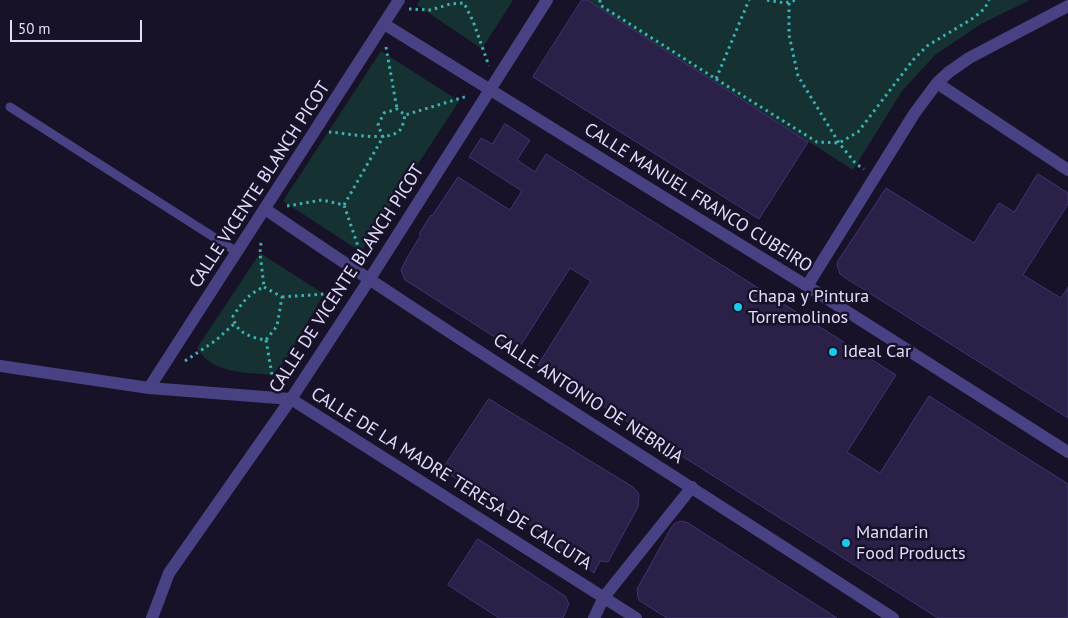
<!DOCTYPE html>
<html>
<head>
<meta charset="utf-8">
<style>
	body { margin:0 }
	#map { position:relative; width:1068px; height:618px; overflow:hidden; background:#171228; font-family:"PT Sans",sans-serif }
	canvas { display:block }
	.scale { position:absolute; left:10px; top:20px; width:132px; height:22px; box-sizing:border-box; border:2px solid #e2dcfc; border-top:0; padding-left:6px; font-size:15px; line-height:18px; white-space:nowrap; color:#e2dcfc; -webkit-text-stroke:4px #171228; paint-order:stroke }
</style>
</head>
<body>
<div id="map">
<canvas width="1068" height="618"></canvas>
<div class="scale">50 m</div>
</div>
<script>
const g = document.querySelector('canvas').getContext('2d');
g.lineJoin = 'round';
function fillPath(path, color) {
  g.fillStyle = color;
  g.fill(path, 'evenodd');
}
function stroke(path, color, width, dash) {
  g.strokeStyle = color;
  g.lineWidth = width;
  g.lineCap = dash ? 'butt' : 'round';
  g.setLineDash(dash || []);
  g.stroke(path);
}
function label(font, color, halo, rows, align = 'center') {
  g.font = font + ' "PT Sans",sans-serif';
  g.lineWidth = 5;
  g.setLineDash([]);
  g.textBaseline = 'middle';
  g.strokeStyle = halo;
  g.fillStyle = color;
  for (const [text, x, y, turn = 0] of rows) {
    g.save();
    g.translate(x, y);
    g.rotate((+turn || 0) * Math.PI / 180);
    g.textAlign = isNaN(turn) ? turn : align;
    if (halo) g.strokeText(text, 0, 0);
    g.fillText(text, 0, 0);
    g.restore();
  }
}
const green = new Path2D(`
	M420,0H513L482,49L417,5Z
	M587,0H1030L981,24L935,55L902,91L853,170Z
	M381,51L459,101L361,252L283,201Z
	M260,253L324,294L285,361L272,375C245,372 212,374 197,348Z`);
const building = new Path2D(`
	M582,0H587L808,142L759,219L533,77Z
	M505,124L530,140L517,160L535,172L546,154L896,375L847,452L880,473L929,396L1068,484V618H938L538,365L591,281L570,268L517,351L405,280L401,270L408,256L421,235L419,234L431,215L432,216L458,177L510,210L522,191L469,157L481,138L492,144Z
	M1038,174L1068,193V204L1023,275L1061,298L1068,287V418L844,277L840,274L837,265L838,261L886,188L974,243L999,203L1014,212Z
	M489,399L633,487L639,494L638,507L608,562L600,561L594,573L515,513L442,470Z
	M682,521L688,523L837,618H667L640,601L638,598L637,589L671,528L674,524Z
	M478,539L565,596L569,604L563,618H499L448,585Z`);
const path = new Path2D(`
	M600,0V5L716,79L749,0
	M767,0L785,3L796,0
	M789,3V35L798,76L839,143L856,164L864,169
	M409,9L431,10L450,4L464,3L473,21L489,66
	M386,47L397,109
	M716,79L817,142L839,143L858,132L913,60L927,46L975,17L985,8L989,0
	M329,132C347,133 389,143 400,130C403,126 404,120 405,115
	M344,205L383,137L378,125L384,113L397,109L405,115L468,96
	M287,206L322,200L344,205L361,255
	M261,243L260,253L264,287
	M264,287L282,297L277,326L266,340C252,338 235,333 233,316C243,302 248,294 264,287Z
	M282,297L324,294L347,287
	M266,340L272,375L278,383
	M185,361L215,341L234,324`);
const lane = new Path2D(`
	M10,107L237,252`);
const street = new Path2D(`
	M384,24L807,286L1068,452
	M937,83L1068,170
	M265,209C471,350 684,481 893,618
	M807,286L914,114L937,83L949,72L969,58L1068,6
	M0,366L149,388L291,399L636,618
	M149,388L399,0
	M152,618L169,573L291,399L369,280L547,0
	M594,618L604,597L692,487`);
const markers = [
	[738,307,5,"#17caee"],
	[833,352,5,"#17caee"],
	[846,543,5,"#17caee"]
];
const streetNames = [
	["CALLE VICENTE BLANCH PICOT",260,185,-57],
	["CALLE MANUEL FRANCO CUBEIRO",698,198,32],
	["CALLE DE VICENTE BLANCH PICOT",347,279,-57],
	["CALLE ANTONIO DE NEBRIJA",588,399,33],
	["CALLE DE LA MADRE TERESA DE CALCUTA",451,479,32]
];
const poiNames = [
	["Chapa y Pintura",748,297],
	["Torremolinos",748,318],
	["Ideal Car",843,352],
	["Mandarin",856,533],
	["Food Products",856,554]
];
fillPath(green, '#163132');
fillPath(building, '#2a2048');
stroke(building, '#443472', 1);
stroke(path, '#3ab2b2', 3, [2.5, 4]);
stroke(lane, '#484183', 9);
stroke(street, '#484183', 12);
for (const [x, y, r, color] of markers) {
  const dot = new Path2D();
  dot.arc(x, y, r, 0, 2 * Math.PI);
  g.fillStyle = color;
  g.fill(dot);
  stroke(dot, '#171228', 2);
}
label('18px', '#e2dcfc', '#171228', streetNames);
label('18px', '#e2dcfc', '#171228', poiNames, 'left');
</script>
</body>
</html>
